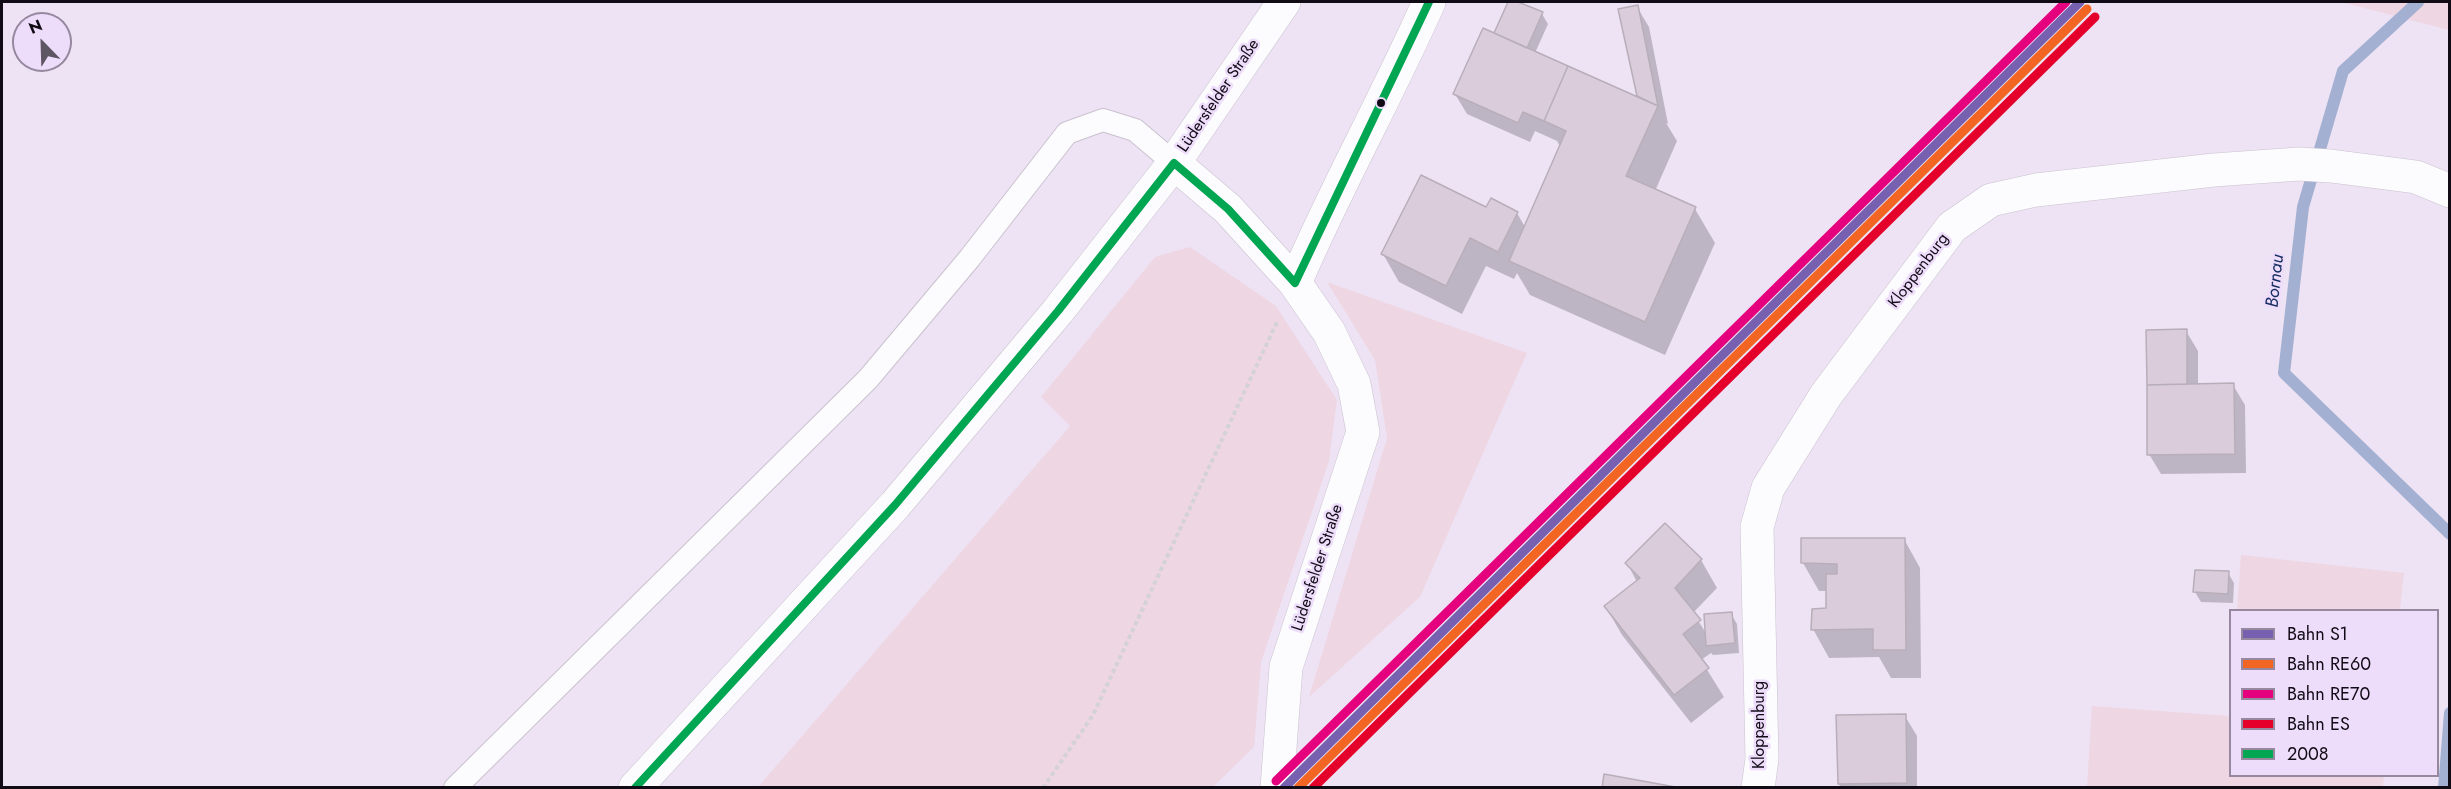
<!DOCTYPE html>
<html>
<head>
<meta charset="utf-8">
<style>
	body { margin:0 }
	#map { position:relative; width:2451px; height:789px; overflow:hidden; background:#ede3f4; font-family:Jost,sans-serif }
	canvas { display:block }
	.frame { position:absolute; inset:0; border:3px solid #110b15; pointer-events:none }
	.legend { position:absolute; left:2229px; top:609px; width:210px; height:168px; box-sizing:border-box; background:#eedcfb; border:2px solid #96889f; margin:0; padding:8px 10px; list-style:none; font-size:18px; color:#110b15 }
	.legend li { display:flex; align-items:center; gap:12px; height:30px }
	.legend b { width:30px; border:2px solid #96889f }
	.north { position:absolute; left:12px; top:12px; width:60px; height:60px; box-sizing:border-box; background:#eedcfb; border:2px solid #96889f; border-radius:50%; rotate:337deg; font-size:16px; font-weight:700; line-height:24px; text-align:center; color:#110b15 }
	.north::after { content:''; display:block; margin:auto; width:21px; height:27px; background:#5e5763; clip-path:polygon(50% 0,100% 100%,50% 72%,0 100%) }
</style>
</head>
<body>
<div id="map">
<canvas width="2451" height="789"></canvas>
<div class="frame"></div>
<ul class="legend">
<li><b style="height:8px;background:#7760b0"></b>Bahn S1</li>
<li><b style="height:8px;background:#f26522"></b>Bahn RE60</li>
<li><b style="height:8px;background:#e5007d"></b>Bahn RE70</li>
<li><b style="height:8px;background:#e4002b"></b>Bahn ES</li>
<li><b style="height:8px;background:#00a651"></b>2008</li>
</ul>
<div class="north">N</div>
</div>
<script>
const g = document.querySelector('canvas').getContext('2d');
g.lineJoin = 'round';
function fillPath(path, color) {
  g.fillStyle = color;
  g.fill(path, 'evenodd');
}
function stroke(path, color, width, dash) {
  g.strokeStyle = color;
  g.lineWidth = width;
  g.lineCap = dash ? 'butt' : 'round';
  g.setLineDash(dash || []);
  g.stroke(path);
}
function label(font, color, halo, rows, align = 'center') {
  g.font = font + ' Jost,sans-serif';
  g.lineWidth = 5;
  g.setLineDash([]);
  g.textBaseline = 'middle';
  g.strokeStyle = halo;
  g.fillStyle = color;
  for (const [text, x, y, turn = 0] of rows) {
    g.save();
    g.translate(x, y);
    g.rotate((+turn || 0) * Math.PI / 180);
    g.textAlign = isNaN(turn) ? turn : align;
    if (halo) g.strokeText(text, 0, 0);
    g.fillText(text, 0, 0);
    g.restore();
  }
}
const green = new Path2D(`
	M2341,2H2449V30Z
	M1190,247L1276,306L1337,400L1329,461L1261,662L1254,747L1213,787H758L1070,426L1041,397L1155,257Z
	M1327,282L1527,353L1420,597L1309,697L1387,438L1375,360Z
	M2241,555L2404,573L2400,610H2237Z
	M2230,695V776H2384L2383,787H2087L2092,706L2229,716Z`);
const shadow = new Path2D(`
	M1510,2H1515L1542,14L1548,24L1535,53L1639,99L1619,10L1637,7L1649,27L1668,124L1666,123L1677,141L1655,191L1695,209L1715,243L1665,355L1530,295L1517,273L1514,279L1486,266L1462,314L1399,282L1383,254L1487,209L1517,213L1525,227L1561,148L1557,141L1535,131L1530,142L1467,114L1455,94L1495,35Z
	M2186,331L2198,351V386L2233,385L2245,405L2246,473L2161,474L2149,454L2148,332Z
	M1904,539L1920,568L1921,678H1891L1879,657L1829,658L1813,629L1828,610L1827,591H1819L1803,563Z
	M1701,560L1717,588L1693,613L1706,633L1731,614L1737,624L1739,653L1713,655L1711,653L1701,660L1724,697L1691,723L1622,635L1606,607L1637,582L1627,563Z
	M2228,573L2234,583L2233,603L2201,602L2195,592Z
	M1905,716L1917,736V788H1841L1839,784Z`);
const stream = new Path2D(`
	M2418,2L2343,71L2303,207L2284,373L2450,534
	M2444,788L2450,713`);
const building = new Path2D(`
	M1508,2H1518L1543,12L1527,48L1494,33Z
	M1638,5L1658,106L1637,96L1618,9Z
	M1483,28L1568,66L1544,121L1523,112L1518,123L1453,94Z
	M1568,66L1658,106L1626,176L1696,207L1645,322L1509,261L1566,131L1544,121Z
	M1421,175L1486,207L1491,198L1518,212L1498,252L1470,238L1446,286L1381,254Z
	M2187,329V384L2147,385L2146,330Z
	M2234,383L2235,454L2147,455V385Z
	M1665,523L1702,559L1675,588L1701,620L1683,634L1709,668L1674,695L1604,606L1640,578L1625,563Z
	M1801,538H1905L1906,650H1873V629L1811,630L1812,609L1826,608V574H1837V564L1801,563Z
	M2195,570L2229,571L2228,594L2193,592Z
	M1732,612L1735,643L1706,646L1704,614Z
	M1906,714L1907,783L1838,784L1836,715Z
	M1604,774L1681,788H1602Z`);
const path = new Path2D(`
	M1043,788L1093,715L1277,322`);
const lane = new Path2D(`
	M455,788L868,379L969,259L1067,133L1103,120L1135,130L1174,163`);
const street = new Path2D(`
	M1174,163L1228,209L1295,283L1329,332L1354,384L1363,432L1286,667L1277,788
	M1295,283C1336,187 1387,97 1429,2
	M1758,788L1762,759L1757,527L1768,488L1826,395L1952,227L1991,200L2036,190L2214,170L2299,164L2331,166L2416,177L2450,191`);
const secondary = new Path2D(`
	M635,788L895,505L1058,311L1174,163L1284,2`);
const bus1 = new Path2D(`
	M635,788L895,505L1058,311L1174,163L1228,209L1295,283L1429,2`);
const rail1 = new Path2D(`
	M1284,788L2080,2`);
const rail2 = new Path2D(`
	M1298,788L2087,9`);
const rail3 = new Path2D(`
	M1276,781L2066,2`);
const rail4 = new Path2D(`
	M1313,788L2095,17`);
const markers = [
	[1381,103,5,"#110b15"]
];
const streetNames = [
	["Lüdersfelder Straße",1219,96,-56],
	["Kloppenburg",1919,271,-53],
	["Lüdersfelder Straße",1318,568,-72],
	["Kloppenburg",1760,725,-90]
];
const waterNames = [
	["Bornau",2276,281,-84]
];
fillPath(green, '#efd6e3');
fillPath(shadow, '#0003');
stroke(stream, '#a4b0d2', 12);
fillPath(building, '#daccdb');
stroke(building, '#b8aeb9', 1.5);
stroke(lane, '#cac2cf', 24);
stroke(street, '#cac2cf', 34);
stroke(secondary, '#cac2cf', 34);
stroke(path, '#d5d2d7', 4, [4.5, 3]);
stroke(lane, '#fcfbfd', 22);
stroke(street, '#fcfbfd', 33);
stroke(secondary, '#fcfbfd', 33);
stroke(bus1, '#00a651', 8);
stroke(rail1, '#7760b0', 9);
stroke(rail2, '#f26522', 9);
stroke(rail3, '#e5007d', 9);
stroke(rail4, '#e4002b', 9);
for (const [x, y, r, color] of markers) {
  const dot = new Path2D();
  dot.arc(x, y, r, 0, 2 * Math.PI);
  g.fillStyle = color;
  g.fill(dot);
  stroke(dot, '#eedcfb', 2);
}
label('16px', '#110b15', '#eedcfb', streetNames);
label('italic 18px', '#152d60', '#eedcfb', waterNames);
</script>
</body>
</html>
